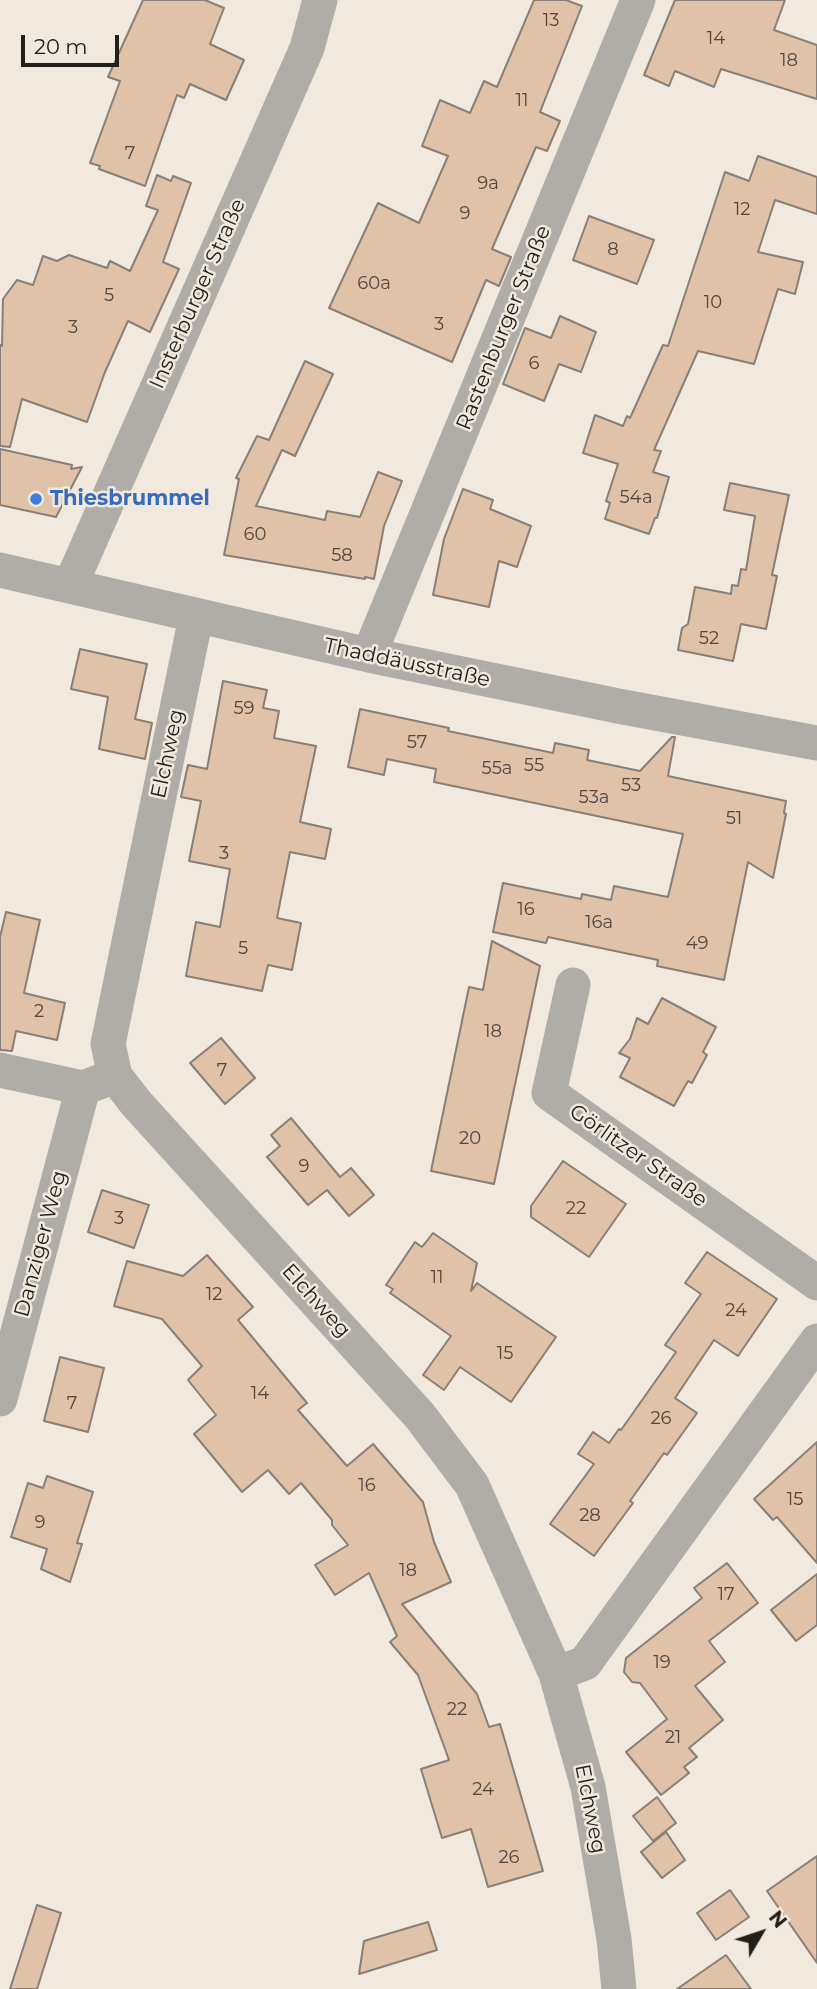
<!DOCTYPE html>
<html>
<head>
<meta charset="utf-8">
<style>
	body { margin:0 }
	#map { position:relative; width:817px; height:1989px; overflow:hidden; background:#f1e9dd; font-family:Montserrat,sans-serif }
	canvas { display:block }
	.north { position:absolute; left:726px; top:1898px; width:70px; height:70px; -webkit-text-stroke:5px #f1e9dd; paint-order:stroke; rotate:51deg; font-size:19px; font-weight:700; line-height:28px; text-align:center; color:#23201c }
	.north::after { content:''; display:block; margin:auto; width:24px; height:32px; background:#23201c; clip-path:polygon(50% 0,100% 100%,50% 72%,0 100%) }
	.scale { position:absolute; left:21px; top:35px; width:98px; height:32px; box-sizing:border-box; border:4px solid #23201c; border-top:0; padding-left:9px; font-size:21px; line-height:24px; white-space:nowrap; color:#23201c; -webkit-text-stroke:5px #f1e9dd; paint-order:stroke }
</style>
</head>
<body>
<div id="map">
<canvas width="817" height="1989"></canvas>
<div class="north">N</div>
<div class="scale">20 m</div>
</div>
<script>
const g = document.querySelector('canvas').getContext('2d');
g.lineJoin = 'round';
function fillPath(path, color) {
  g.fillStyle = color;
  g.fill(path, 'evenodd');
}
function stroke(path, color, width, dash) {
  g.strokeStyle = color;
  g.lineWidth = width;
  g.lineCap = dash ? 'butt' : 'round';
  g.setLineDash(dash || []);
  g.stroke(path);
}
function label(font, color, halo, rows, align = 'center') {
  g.font = font + ' Montserrat,sans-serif';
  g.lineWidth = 5;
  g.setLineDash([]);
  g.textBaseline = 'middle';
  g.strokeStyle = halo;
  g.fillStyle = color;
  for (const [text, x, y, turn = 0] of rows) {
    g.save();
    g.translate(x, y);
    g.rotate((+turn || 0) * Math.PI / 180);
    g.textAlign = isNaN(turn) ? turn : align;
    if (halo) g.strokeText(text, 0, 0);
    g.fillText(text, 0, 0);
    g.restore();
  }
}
const building = new Path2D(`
	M143,0H205L224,8L210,44L244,60L226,100L190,84L184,98L177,95L145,186L99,169L100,166L90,163L120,81L108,77Z
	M534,0H566L582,6L540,112L560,121L547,151L536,147L492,249L511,257L499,286L486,280L452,362L329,308L378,203L419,223L448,156L422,146L440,100L470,113L484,81L497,87Z
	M675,0H785L774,30L817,45V99L721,69L714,87L675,71L669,86L644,75Z
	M758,156L817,177V214L775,200L758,252L803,262L795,294L778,289L754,364L698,351L654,450L661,451L653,472L669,477L657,518H655L649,534L605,519L610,503L606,501L618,464L583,453L595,415L623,426L627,416L630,418L663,345L668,346L725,172L749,181Z
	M157,175L171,181L173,176L191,183L163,262L179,269L150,332L128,321L105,372L87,422L22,399L10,447L0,446V345L2,346L3,299L17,280L33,285L43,256L57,261L69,255L107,268L110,261L130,271L158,210L146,206Z
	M589,216L654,240L637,284L573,260Z
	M560,316L596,332L581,372L559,364L544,401L503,384L525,328L551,338Z
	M305,361L333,374L295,456L282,450L256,506L325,520L327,511L360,517L378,472L402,481L384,526L374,579L365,577V579L224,555L239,479L236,478L257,436L269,440Z
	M0,449L72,465L71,469L82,467L56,517L0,505Z
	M730,483L789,495L772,575L777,576L766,629L741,624L733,661L678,650L682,628L688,624L695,587L731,594L732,585L738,586L741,569L746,570L755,516L724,510Z
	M463,489L493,500L490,509L531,526L517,567L499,561L489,607L433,595L444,539Z
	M80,649L147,664L135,719L152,723L145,759L99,749L108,697L71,689Z
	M223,681L267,690L263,708L279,711L274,738L316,746L300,822L331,829L325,859L290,852L277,918L301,923L292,970L268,965L262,991L186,976L196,922L220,927L230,869L189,861L201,801L181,797L188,765L207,769Z
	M360,709L449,728L448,731L553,753L555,743L589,750L587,760L640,771L672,737H675L668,776L786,801L784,813L786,814L773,878L748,862L724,980L657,966L658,960L548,937L546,943L493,932L503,883L581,899L582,894L611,900L614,886L668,897L683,834L434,782L436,769L387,759L384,775L348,767Z
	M6,912L40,920L24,993L65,1003L57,1040L16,1031L12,1051L0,1050V937Z
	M492,941L540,966L494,1184L431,1171L469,987L483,990Z
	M662,998L716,1027L703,1052L707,1055L692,1083L688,1081L674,1106L620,1077L630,1058L619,1053L630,1039L637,1018L648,1024Z
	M221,1038L255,1078L225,1104L190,1063Z
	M291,1118L340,1177L351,1168L374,1195L349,1216L327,1190L308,1205L267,1157L280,1146L271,1135Z
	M563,1161L626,1204L589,1257L531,1217V1206Z
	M102,1190L149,1205L134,1248L88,1232Z
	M433,1233L477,1263L471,1291L477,1283L556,1337L511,1402L460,1367L444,1390L423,1375L451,1336L390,1293L393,1289L386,1285L415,1242L422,1247Z
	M707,1252L777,1299L738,1356L714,1340L675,1398L697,1413L667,1455L664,1453L630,1501L633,1503L594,1556L550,1524L594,1464L578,1454L593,1432L609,1443L619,1429L621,1430L676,1352L665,1345L701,1294L685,1283Z
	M207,1255L253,1307L238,1320L307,1403L298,1410L347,1466L373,1444L423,1502L434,1542L451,1582L402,1604L477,1694L489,1727L500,1724L543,1871L488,1887L471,1829L442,1838L421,1769L449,1760L418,1675L390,1642L397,1636L369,1573L335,1595L315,1565L348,1545L332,1525V1520L301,1483L289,1494L268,1470L242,1492L194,1434L216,1415L188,1380L202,1366L162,1319L114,1306L127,1261L183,1276Z
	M60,1357L104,1368L88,1432L44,1421Z
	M817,1442V1563L777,1517L773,1520L754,1499Z
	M47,1476L93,1492L77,1543L82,1544L70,1582L41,1569L47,1549L11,1537L28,1483L43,1488Z
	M727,1563L758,1603L709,1641L725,1662L695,1686L723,1720L689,1748L697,1757L684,1767L689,1773L661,1795L626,1752L667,1719L640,1683L632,1682L624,1672L626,1658L702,1598L694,1588Z
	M817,1574V1625L796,1641L771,1610Z
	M657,1797L676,1823L653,1841L633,1816Z
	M666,1832L685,1860L662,1878L641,1852Z
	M817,1856V1963L767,1891Z
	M730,1890L749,1917L716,1940L697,1913Z
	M37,1905L61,1913L37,1989H10Z
	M428,1922L437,1950L359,1974L364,1941Z
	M726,1955L751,1989H677Z`);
const minor = new Path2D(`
	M0,570L369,655L618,706L817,743
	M70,586L307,48L320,0
	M196,617L108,1044L115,1076L136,1103L420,1416L472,1485L556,1674L588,1787L614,1939L619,1989
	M369,655L638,0
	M573,985L549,1093L817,1283
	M0,1070L83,1088L102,1081
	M0,1399L83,1088
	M556,1674L585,1663L817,1341`);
const markers = [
	[36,499,7,"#3f7fe0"]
];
const numberNames = [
	["13",551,21],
	["14",716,39],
	["18",789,61],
	["11",522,101],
	["7",130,154],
	["9a",488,184],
	["12",742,210],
	["9",465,214],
	["8",613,250],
	["60a",374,284],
	["5",109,296],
	["10",713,303],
	["3",439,325],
	["3",73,328],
	["6",534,364],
	["54a",636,498],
	["60",255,535],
	["58",342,556],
	["52",709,639],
	["59",244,709],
	["57",417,743],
	["55",534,766],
	["55a",497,769],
	["53",631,786],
	["53a",594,798],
	["51",734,819],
	["3",224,854],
	["16",526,910],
	["16a",599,923],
	["49",697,944],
	["5",243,949],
	["2",39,1012],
	["18",493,1032],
	["7",222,1071],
	["20",470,1139],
	["9",304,1167],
	["22",576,1209],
	["3",119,1219],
	["11",437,1278],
	["12",214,1295],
	["24",736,1311],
	["15",505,1354],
	["14",260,1394],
	["7",72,1404],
	["26",661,1419],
	["16",367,1486],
	["15",795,1500],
	["28",590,1516],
	["9",40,1523],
	["18",408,1571],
	["17",726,1595],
	["19",662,1663],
	["22",457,1710],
	["21",673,1738],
	["24",483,1790],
	["26",509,1858]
];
const streetNames = [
	["Insterburger Straße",198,294,-66],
	["Rastenburger Straße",504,328,-68],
	["Thaddäusstraße",407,663,12],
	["Elchweg",168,754,-78],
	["Görlitzer Straße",638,1156,35],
	["Danziger Weg",41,1244,-75],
	["Elchweg",316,1301,48],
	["Elchweg",590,1809,79]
];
const shopNames = [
	["Thiesbrummel",50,499]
];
fillPath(building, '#dfc2a7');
stroke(building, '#8a7f76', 2);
stroke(minor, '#b0ada8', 35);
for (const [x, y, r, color] of markers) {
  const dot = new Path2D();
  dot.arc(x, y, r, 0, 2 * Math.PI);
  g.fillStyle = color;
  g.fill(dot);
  stroke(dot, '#f1e9dd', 2.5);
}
label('18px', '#52483f', null, numberNames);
label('21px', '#23201c', '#f1e9dd', streetNames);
label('bold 21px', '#366cbe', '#f1e9dd', shopNames, 'left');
</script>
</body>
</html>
